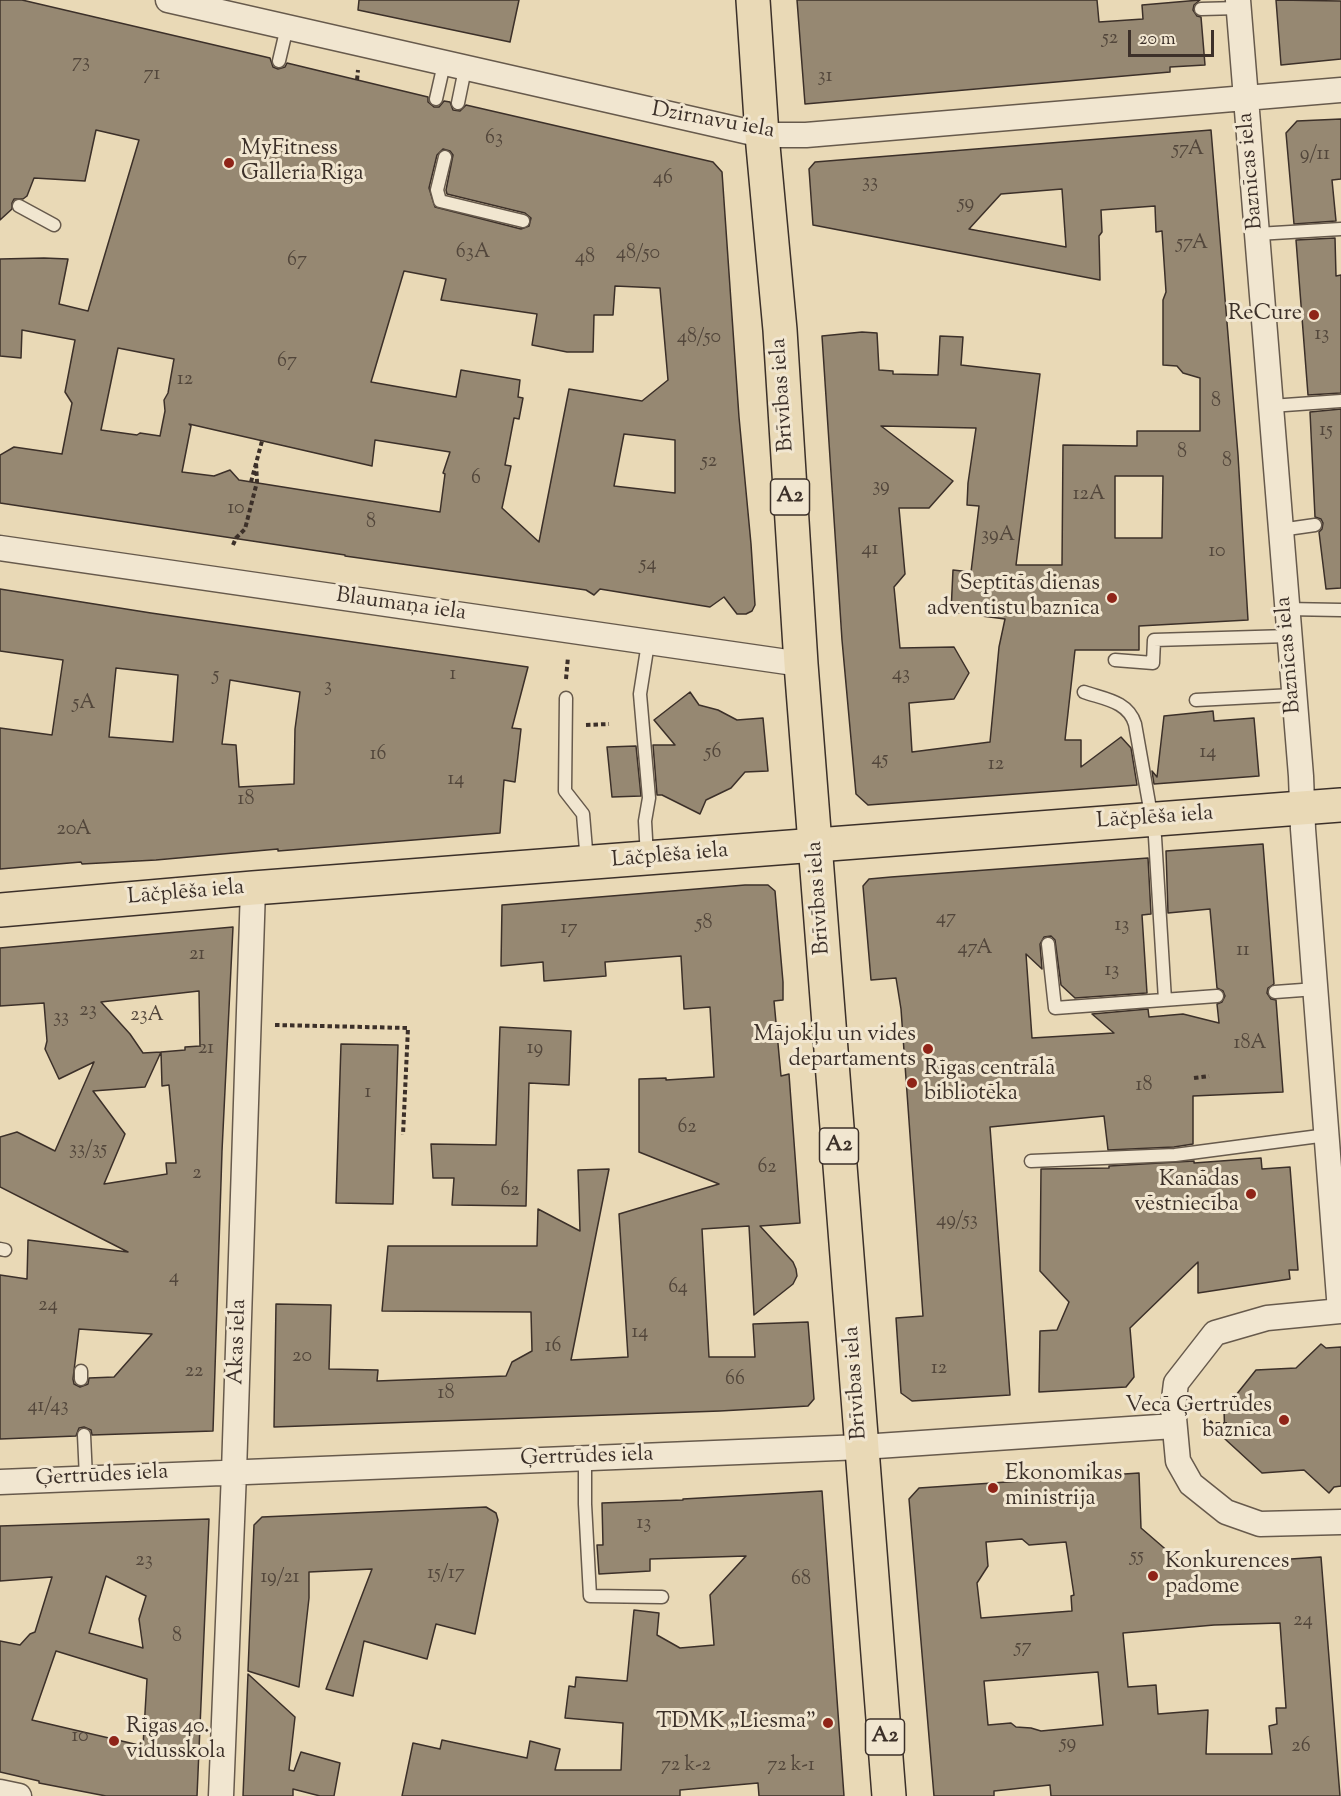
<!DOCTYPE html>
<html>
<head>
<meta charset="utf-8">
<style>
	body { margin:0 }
	#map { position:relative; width:1341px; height:1796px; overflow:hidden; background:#e9d9b6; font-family:"Sorts Mill Goudy",serif }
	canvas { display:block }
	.scale { position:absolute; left:1128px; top:30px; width:86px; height:27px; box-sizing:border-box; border:3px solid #3c3029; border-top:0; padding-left:8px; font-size:18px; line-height:21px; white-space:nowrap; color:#3c3029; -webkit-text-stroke:4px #f1e6d0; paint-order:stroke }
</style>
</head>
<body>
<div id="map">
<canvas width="1341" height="1796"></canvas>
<div class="scale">20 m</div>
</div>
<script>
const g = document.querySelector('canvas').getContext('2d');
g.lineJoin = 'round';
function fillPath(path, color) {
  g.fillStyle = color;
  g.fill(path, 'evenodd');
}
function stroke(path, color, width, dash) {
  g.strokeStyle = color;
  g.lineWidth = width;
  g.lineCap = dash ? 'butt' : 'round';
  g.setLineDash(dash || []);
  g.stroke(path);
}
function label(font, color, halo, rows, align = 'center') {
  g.font = font + ' "Sorts Mill Goudy",serif';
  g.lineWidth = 6;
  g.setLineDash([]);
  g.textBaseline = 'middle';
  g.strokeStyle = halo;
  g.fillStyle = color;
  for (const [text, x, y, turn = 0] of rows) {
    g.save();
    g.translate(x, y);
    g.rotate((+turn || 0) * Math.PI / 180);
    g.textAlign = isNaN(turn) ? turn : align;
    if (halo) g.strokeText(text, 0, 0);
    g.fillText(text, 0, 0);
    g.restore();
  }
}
const building = new Path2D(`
	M0,0H22L270,58L273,67L278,69L285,67L287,63L428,97V102L434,107H439L444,101L450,102L453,110L460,111L466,105L713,162L722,172L739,417L751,544L755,605L752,611L746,614H737L724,597L710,607L600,589L594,595L586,590L345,556V555L0,503V455L14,447L62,454L72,403L65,392L75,340L22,330L21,358L0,356V259L44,258L68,259L59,304L88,311L139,140L96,130L85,181L34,178L27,196L23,199H14L12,203V209L0,220ZM443,149L450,151L453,155L446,190L447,194L525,213L531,218L529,226L521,229L435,207L429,188L437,155ZM404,271L446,279L441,300L537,314L532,345L567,352H593L594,315H613L615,286L660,288L668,380L642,401L569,389L539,542L502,508L511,466L505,465L514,418L519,419L523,398L518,397L520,380L461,370L456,397L371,382ZM118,348L174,359L168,393L164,400L165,411L160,436L140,433L137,435L101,430ZM189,424L372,466L375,440L450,452L443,473L445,474L440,512L239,480L230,470L214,476L182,472L191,426ZM624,434L675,440V493L614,486Z
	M359,0H519L510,42L358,10Z
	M797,0H1097L1099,22L1143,19L1142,5L1200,0L1194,5L1193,10L1197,16L1201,17L1205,65L1170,67V72L805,104Z
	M1276,0L1341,1V59L1281,65Z
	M1341,119V179L1332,180L1336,221L1294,224L1286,133L1297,121Z
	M1211,130L1238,455L1248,620L1139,626V650H1075L1065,740H1081V767L1121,737L1131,748L1137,785L868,805L856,794L842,640L822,336L862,332L877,333L879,370L893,371V374L938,375L940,336L963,337L961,365L1040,374L1016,565H1062L1063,445L1137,446V431H1200V378L1183,373L1177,366L1163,365V300L1166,292L1162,231L1156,232L1155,206L1101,210L1102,232L1099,236L1100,280L813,225L809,169L815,162ZM1062,189L1066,247L969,229L1001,194ZM881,426L976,428L968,483L967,505L979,506L971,572L953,570L951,612L1005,619L999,647L990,742L912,752L909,703L954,699L969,673L954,647L900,648L894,587L905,574L899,508H929L953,481ZM1115,476H1163L1162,538H1115Z
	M1335,238L1336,276L1341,275V393L1308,395L1296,240Z
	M1341,409V588L1326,589L1319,532L1322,529L1323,523L1321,519L1315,517L1310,412Z
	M0,589L151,613L528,667L512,728L521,729L515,782L504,780L500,833L278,851V849L156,860L82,864L81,862L0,869V728L52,735L63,660L0,651ZM116,668L178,675L173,742L109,737ZM230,680L300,692L295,729L294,784L239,787L236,745L222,744Z
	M690,692L699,705L718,710L737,720L763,718L768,771L745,772L731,788L706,800L700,814L662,795H657L653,745H675L654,720Z
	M1213,711L1214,721L1254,718L1259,776L1154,784L1152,771L1157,777L1164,716Z
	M636,746L641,796L612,797L607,747Z
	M1263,844L1274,984L1268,988L1267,993L1271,999L1276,1000L1283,1092L1193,1096V1144L1174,1147L1108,1150L1104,1116L990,1127L1010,1395L912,1401L901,1393L896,1318L923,1316L901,1009L896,978L871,980L863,886L869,879L891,877L1148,858L1151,914L1142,915L1147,993L1075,998L1061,985L1055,940L1051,936L1044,937L1040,944L1042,969L1026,954L1032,1038L1114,1033L1092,1014L1148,1009L1149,1017L1183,1014L1219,1023L1217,1004L1222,1002L1225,996L1223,991L1217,988L1210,909L1168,913L1166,851Z
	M745,885H768L775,891L783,982V1000L774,1001L781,1076L789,1074L800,1223L760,1226L793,1262L796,1269L797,1276L793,1284L754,1315L749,1226L702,1229L709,1357H755L753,1324L808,1322L814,1399L808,1406L720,1411L274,1427L276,1304L331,1305L329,1369L378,1370L377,1381L506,1376L512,1362L532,1351L531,1312L382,1311L388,1246H537L538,1209L580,1231L578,1170L609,1169L571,1360L628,1357L619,1214L719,1184L639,1152V1079L666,1078V1080L714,1077L710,1007L684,1009L681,956L605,962L606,976L544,981L543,962L501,966L502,905Z
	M233,927L222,1151L213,1431L92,1435L91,1430L84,1427L79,1428L76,1436L0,1439V1275L27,1279L28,1240L128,1252L0,1187V1137L17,1132L55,1151L94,1062L59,1079L45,1049L47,1041L44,1003L0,1006V948ZM199,991L200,1046L185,1047V1050L161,1052L162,1086L169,1085L176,1163H166L167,1174L104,1184L125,1134L93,1091L145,1087L161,1052L143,1053L130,1034L101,1002ZM79,1329L152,1334L114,1377L89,1378L88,1384L80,1387L74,1384L73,1379Z
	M500,1027L571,1031L569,1085L529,1083L526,1206L452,1205L454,1178H433L431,1144L496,1145Z
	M341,1044L398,1045L393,1204L336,1203Z
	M1261,1158L1262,1169L1290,1167L1298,1270H1289L1290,1279L1198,1293V1262L1130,1328L1134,1377L1126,1387L1039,1392L1040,1331L1057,1330L1069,1302L1040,1271L1041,1169L1109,1168V1166L1194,1161V1163Z
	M1321,1344L1326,1348L1341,1347V1486L1334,1487L1329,1493L1304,1470L1262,1473L1225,1439L1224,1410L1256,1370L1296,1368Z
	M1139,1473L1141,1528L1185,1566L1321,1557L1340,1796H1051L1050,1785L994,1791V1796H934L909,1499L919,1488ZM1022,1539L1029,1545L1066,1542L1074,1595L1071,1596L1072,1611L981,1618L977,1583L988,1566L986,1542ZM1280,1623L1286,1708H1276L1277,1724L1269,1726L1272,1754H1206L1208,1710L1158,1714L1156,1685L1128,1687L1123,1633L1214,1625ZM1098,1672L1103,1725L1041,1731L1031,1728L1016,1727L1011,1723L988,1725L984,1681Z
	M822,1491L844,1796H759L758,1783L680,1790V1796H402L413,1743L440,1749L442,1740L527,1758L530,1741L560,1749L555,1770H621L623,1723L565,1718L569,1686L575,1687L576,1677L627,1681L634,1610L659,1613L657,1635L680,1648L714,1645L710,1595L746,1556L650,1559V1571L599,1574L597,1545H603L602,1503L683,1500V1499Z
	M486,1507L496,1513L498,1520L475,1634L436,1624L427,1659L364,1641L353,1696L326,1689L372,1569L309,1572V1598L299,1687L248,1671L254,1525L262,1517Z
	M209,1519L197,1796H106L39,1783V1781L0,1772V1641L20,1645L30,1634L35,1632L52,1577L0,1581V1526ZM106,1576L146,1596L139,1619L143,1648L89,1633ZM56,1651L147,1679L143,1746L32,1720Z
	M248,1674L295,1717L289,1770L294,1771L301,1752L340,1763L334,1796H320L293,1789V1796H243Z`);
const path = new Path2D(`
	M357,80L358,70
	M251,482L262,441
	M233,545L236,538L245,529L257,482L256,462
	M566,679L568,657
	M586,725L609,724
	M275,1025L408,1028L403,1135
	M1194,1078L1209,1076
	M1204,1416L1212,1424H1227`);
const lane = new Path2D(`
	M1201,9L1239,8
	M279,61L287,27
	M436,99L444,64
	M458,103L465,69
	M445,157L437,190L440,201L523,221
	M19,206L54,225
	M1257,234L1341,229
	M1271,406L1341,401
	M1280,530L1315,525
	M1286,609L1341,610
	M1115,660L1153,663L1154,640L1289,636
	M1084,692C1104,699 1128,701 1135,724L1155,837L1165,1000
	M566,698L565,791L583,814L587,862
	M1196,700L1293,695
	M647,857L645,821L649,798L640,694L648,643
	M1048,944L1055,1008L1217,996
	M1275,992L1316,989
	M1031,1161L1175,1155L1327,1135
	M0,1249L5,1250
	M81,1371V1379
	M84,1435L86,1478
	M585,1458V1504L590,1596L662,1597`);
const street = new Path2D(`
	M168,0L762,135H806L1341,90
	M1238,0L1301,776L1303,829L1340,1311
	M0,548L801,664
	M1341,1311L1267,1318L1215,1333L1176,1383L1173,1407L1178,1461L1191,1484L1226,1512L1260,1524L1341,1522
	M0,1482L862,1447L1174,1426
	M0,1792L19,1796
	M221,1796L234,1472L253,888`);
const primary = new Path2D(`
	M0,910L253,888L1341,805`);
const highway = new Path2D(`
	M753,0L762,135L780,330L801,664L889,1796`);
const markers = [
	[229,163,6,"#8f2418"],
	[1314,315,6,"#8f2418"],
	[1112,598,6,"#8f2418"],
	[928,1049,6,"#8f2418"],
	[912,1083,6,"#8f2418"],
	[1251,1194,6,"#8f2418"],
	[1284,1420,6,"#8f2418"],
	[993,1488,6,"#8f2418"],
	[1153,1576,6,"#8f2418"],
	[828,1723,6,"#8f2418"],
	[114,1741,6,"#8f2418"]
];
const numberNames = [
	["52",1110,40],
	["73",81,64],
	["71",152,76],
	["31",825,78],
	["63",494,140],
	["57A",1188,151],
	["9/11",1315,156],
	["46",663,180],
	["33",870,184],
	["59",966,205],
	["57A",1192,245],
	["63A",473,254],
	["48/50",638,255],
	["48",585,259],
	["67",297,262],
	["13",1322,336],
	["48/50",699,339],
	["67",287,363],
	["12",185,381],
	["8",1216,403],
	["15",1326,432],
	["8",1182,454],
	["52",709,463],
	["8",1227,463],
	["6",476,480],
	["39",881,488],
	["12A",1089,496],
	["10",236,510],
	["8",371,524],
	["39A",998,537],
	["41",870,551],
	["10",1217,553],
	["54",648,566],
	["1",453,676],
	["43",901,676],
	["5",216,677],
	["3",328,688],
	["5A",84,705],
	["56",713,754],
	["14",1208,754],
	["16",378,756],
	["45",880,761],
	["12",996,766],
	["14",456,781],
	["18",246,801],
	["20A",74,831],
	["47",946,920],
	["58",704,925],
	["13",1122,927],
	["17",569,930],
	["47A",975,950],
	["11",1243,952],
	["21",197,956],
	["13",1112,972],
	["23",88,1012],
	["23A",147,1017],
	["33",61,1019],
	["18A",1250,1045],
	["21",206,1050],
	["19",535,1050],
	["18",1144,1087],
	["1",368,1094],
	["62",687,1129],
	["33/35",88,1151],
	["62",767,1169],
	["2",197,1175],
	["62",510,1192],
	["49/53",957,1222],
	["4",174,1279],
	["64",678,1289],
	["24",48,1307],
	["14",640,1334],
	["16",553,1348],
	["20",302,1358],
	["12",939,1370],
	["22",194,1373],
	["66",735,1381],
	["18",446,1395],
	["41/43",48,1408],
	["13",644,1525],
	["55",1137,1558],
	["23",144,1562],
	["15/17",446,1575],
	["19/21",280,1579],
	["68",801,1581],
	["24",1303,1622],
	["8",177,1638],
	["57",1023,1649],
	["10",80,1738],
	["59",1068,1745],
	["26",1301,1748],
	["72 k-2",686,1767],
	["72 k-1",791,1767]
];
const shields = [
	[790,497,39],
	[839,1146,39],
	[885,1737,39]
];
const shieldNames = [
	["A2",790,497],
	["A2",839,1146],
	["A2",885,1737]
];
const streetNames = [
	["Dzirnavu iela",713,122,10],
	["Baznīcas iela",1252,171,-95],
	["Brīvības iela",784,395,-94],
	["Blaumaņa iela",401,606,8],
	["Baznīcas iela",1290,655,-95],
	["Lāčplēša iela",1155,819,-4],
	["Lāčplēša iela",670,857,-5],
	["Lāčplēša iela",186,894,-5],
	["Brīvības iela",820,898,-94],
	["Akas iela",239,1342,-88],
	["Brīvības iela",857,1383,-94],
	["Ģertrūdes iela",587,1458,-2],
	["Ģertrūdes iela",102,1477,-3]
];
const poiNames = [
	["MyFitness",241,150,"left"],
	["Galleria Riga",241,175,"left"],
	["ReCure",1302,315],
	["Septītās dienas",1100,585],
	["adventistu baznīca",1100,610],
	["Mājokļu un vides",916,1036],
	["departaments",916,1061],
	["Rīgas centrālā",924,1070,"left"],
	["bibliotēka",924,1095,"left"],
	["Kanādas",1239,1181],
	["vēstniecība",1239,1206],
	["Vecā Ģertrūdes",1272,1407],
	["baznīca",1272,1432],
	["Ekonomikas",1005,1475,"left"],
	["ministrija",1005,1500,"left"],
	["Konkurences",1165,1563,"left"],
	["padome",1165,1588,"left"],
	["TDMK „Liesma”",816,1723],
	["Rīgas 40.",126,1728,"left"],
	["vidusskola",126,1753,"left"]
];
fillPath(building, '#968872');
stroke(building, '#3c3029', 1.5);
stroke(lane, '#675a4c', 15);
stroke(street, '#675a4c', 27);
stroke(primary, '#3c3029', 36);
stroke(highway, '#3c3029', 36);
stroke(path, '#3c3029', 4, [4.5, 3]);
stroke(lane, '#f1e6d0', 12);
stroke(street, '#f1e6d0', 24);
stroke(primary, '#e9d9b6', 33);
stroke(highway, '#e9d9b6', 33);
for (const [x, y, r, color] of markers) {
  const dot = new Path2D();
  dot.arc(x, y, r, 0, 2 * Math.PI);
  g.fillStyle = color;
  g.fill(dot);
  stroke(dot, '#f1e6d0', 2);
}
label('20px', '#52463b', null, numberNames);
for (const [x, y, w] of shields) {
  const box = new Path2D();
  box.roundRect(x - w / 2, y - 18, w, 36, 4.5);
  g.fillStyle = '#f1e6d0';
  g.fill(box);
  stroke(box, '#3c3029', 1.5);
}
label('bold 21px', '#3c3029', null, shieldNames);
label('22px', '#3c3029', '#f1e6d0', streetNames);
label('22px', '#3c3029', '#f1e6d0', poiNames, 'right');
</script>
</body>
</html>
